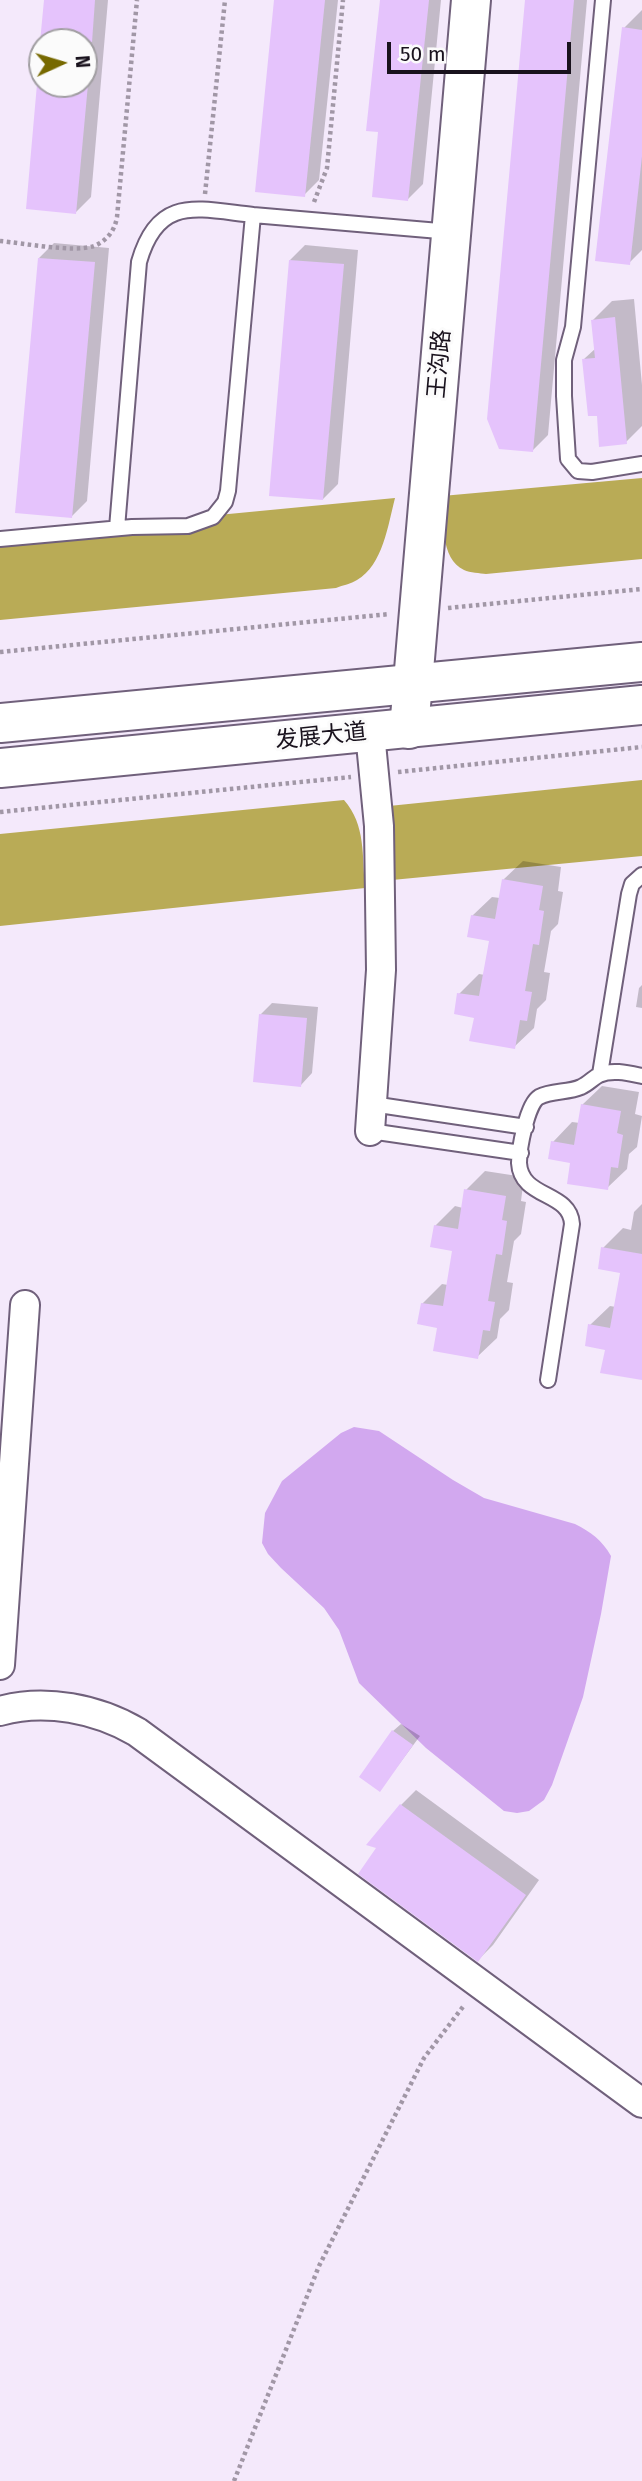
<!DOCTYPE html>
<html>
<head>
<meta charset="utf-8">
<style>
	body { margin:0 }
	#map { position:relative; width:642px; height:2481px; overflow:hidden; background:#f4e9fb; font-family:"Fira Sans",sans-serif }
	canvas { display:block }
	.north { position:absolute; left:28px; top:28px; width:70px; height:70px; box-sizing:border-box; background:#fbfbfb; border:2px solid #a19ea2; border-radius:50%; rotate:86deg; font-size:19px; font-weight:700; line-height:28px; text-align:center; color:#19121d }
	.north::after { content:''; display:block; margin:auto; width:24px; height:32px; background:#776900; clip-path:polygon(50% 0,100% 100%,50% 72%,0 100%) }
	.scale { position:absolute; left:387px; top:42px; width:184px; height:32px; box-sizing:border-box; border:4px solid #19121d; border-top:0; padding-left:9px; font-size:21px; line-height:24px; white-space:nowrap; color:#19121d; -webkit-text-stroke:5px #fbfbfb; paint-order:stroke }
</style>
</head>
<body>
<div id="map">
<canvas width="642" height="2481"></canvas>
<div class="north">N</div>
<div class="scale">50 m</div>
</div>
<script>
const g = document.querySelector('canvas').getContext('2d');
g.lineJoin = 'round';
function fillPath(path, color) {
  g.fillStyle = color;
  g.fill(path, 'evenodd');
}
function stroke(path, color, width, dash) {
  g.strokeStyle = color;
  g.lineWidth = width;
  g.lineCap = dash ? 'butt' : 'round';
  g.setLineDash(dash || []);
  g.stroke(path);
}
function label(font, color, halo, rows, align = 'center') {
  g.font = font + ' "Fira Sans","Noto Sans SC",sans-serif';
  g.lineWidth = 6;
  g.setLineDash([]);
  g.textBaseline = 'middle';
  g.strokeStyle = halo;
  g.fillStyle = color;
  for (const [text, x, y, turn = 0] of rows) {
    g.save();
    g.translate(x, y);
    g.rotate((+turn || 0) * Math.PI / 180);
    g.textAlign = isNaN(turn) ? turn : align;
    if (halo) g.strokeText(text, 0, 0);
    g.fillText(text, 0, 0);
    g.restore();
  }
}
const forest = new Path2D(`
	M642,478V559L486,574C480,573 470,573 464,570C440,559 443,518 442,496Z
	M395,498C388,525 383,565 357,580C351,584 343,585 336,588L0,620V536Z
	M642,780V856L392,880L389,806Z
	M344,800C366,825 362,856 365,888L0,926V834Z`);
const water = new Path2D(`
	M354,1427L379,1431L453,1480L484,1498L575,1524C591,1532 602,1540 611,1556L601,1614L583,1697L552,1785L544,1800L529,1811L517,1813L504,1811L426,1748L359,1683L339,1630L324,1608L281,1568L268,1554L262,1543L265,1513L282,1481L341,1433Z`);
const shadow = new Path2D(`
	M46,0H108L91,197L76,212L28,207L42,44V84H84V42H42Z
	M276,0H338L319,180L304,195Z
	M381,0H441L423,184L408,199L380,130Z
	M526,0H587L548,435L533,450Z
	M642,10V250L629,263L624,28Z
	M54,243L109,248L87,501L72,516L39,258Z
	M305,245L358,250L338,484L323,499L290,260Z
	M634,299L642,385V426L626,442L584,359L596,348L593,320L612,301Z
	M523,861L561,867L558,891L563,892L558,924L551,931L544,972L550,973L546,1000L537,1009L534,1028L514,1047L476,1016L459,994L479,974L485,975L491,940L472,916L492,897L500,898L503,880Z
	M642,985V1008L636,1007L639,988Z
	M272,1003L318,1007L312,1073L301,1085L260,1015Z
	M602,1086L639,1092L635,1114L642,1116L637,1147L629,1154L627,1169L607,1188L572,1162L553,1142L572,1122L580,1123L582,1105Z
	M485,1171L524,1177L521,1201L526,1202L521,1234L514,1241L507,1282L513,1283L509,1310L500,1319L497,1338L477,1357L422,1304L442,1284L448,1285L454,1250L435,1226L455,1206L463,1208L466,1190Z
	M642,1204V1378L607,1348L590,1325L610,1306L616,1307L622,1271L603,1248L623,1228L631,1230L634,1212Z
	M401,1724L420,1736L380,1790L393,1731Z
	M416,1790L539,1880L493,1945L478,1960L379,1847L401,1805Z`);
const building = new Path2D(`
	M44,0H95L92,42H40Z
	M274,0H325L305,197L255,192Z
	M380,0H429L408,201L372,197L378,132L366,131Z
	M525,0H574L533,452L499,449L487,419Z
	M622,27L642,30V156L630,265L595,261Z
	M37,84H88L76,214L26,209Z
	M38,258L95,262L72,518L15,513Z
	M289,260L344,264L323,500L269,496Z
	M615,317L627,444L599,447L597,416H588L582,359L595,358L591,320Z
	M502,879L543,886L539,910L544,911L539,945L533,944L525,991L532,992L527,1021L520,1020L515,1049L469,1041L474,1018L454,1014L457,993L479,996L489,941L467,937L471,915L495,919Z
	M259,1014L307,1018L301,1087L253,1082Z
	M581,1104L621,1111L617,1133L623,1135L618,1168L611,1167L608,1190L567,1184L570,1163L548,1159L551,1141L574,1145Z
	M464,1189L506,1196L502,1220L507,1221L502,1255L496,1254L488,1301L495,1302L490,1331L483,1330L478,1359L433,1351L437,1328L417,1324L421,1303L443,1306L452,1251L430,1247L434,1225L458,1229Z
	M601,1247L642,1254V1380L600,1373L605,1350L585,1346L588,1324L610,1328L620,1273L598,1269Z
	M392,1730L413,1745L380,1792L359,1777Z
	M400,1804L526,1895L478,1962L358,1874L376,1848L366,1845Z`);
const path = new Path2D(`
	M205,194L225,0
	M314,202L327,168L343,0
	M0,241C23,243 74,253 94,246C107,241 115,230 117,217L137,0
	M448,608L642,589
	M0,652L390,614
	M398,772L642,747
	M0,812L351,777
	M234,2481L319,2266L424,2058L465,2004`);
const lane = new Path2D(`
	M603,0L573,327L564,360V396L568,459L578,471L592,472L642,464
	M117,528L139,262C158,195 197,209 253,215
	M0,539L132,527L188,526L213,517L225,502L228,491L253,215L451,232
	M600,1074L629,894L632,884L642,875
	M372,1104L526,1127
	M370,1131L521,1153
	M548,1380L572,1224C570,1191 521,1199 519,1163C519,1149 527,1104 539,1097C552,1090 568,1093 581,1087C588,1084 593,1078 599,1075C612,1069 628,1073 642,1076`);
const street = new Path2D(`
	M370,1131L381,970L379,826L370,733
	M0,1665L25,1305
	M0,1711C45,1698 98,1709 137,1732L642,2103`);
const secondary = new Path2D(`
	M409,729L471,0`);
const primary = new Path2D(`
	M0,723L642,662
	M0,768L642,705`);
const streetNames = [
	["王沟路",440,364,-85],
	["发展大道",321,737,-6]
];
fillPath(forest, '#b9ab56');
fillPath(water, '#d2a8ef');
fillPath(shadow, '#0003');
fillPath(building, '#e5c3fc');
stroke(lane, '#70607b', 18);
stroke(street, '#70607b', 32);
stroke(secondary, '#70607b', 42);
stroke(primary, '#70607b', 42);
stroke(path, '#a197a6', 4.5, [3.5, 3.5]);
stroke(lane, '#fff', 14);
stroke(street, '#fff', 28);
stroke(secondary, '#fff', 38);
stroke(primary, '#fff', 38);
label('23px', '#19121d', '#fbfbfb', streetNames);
</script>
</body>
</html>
